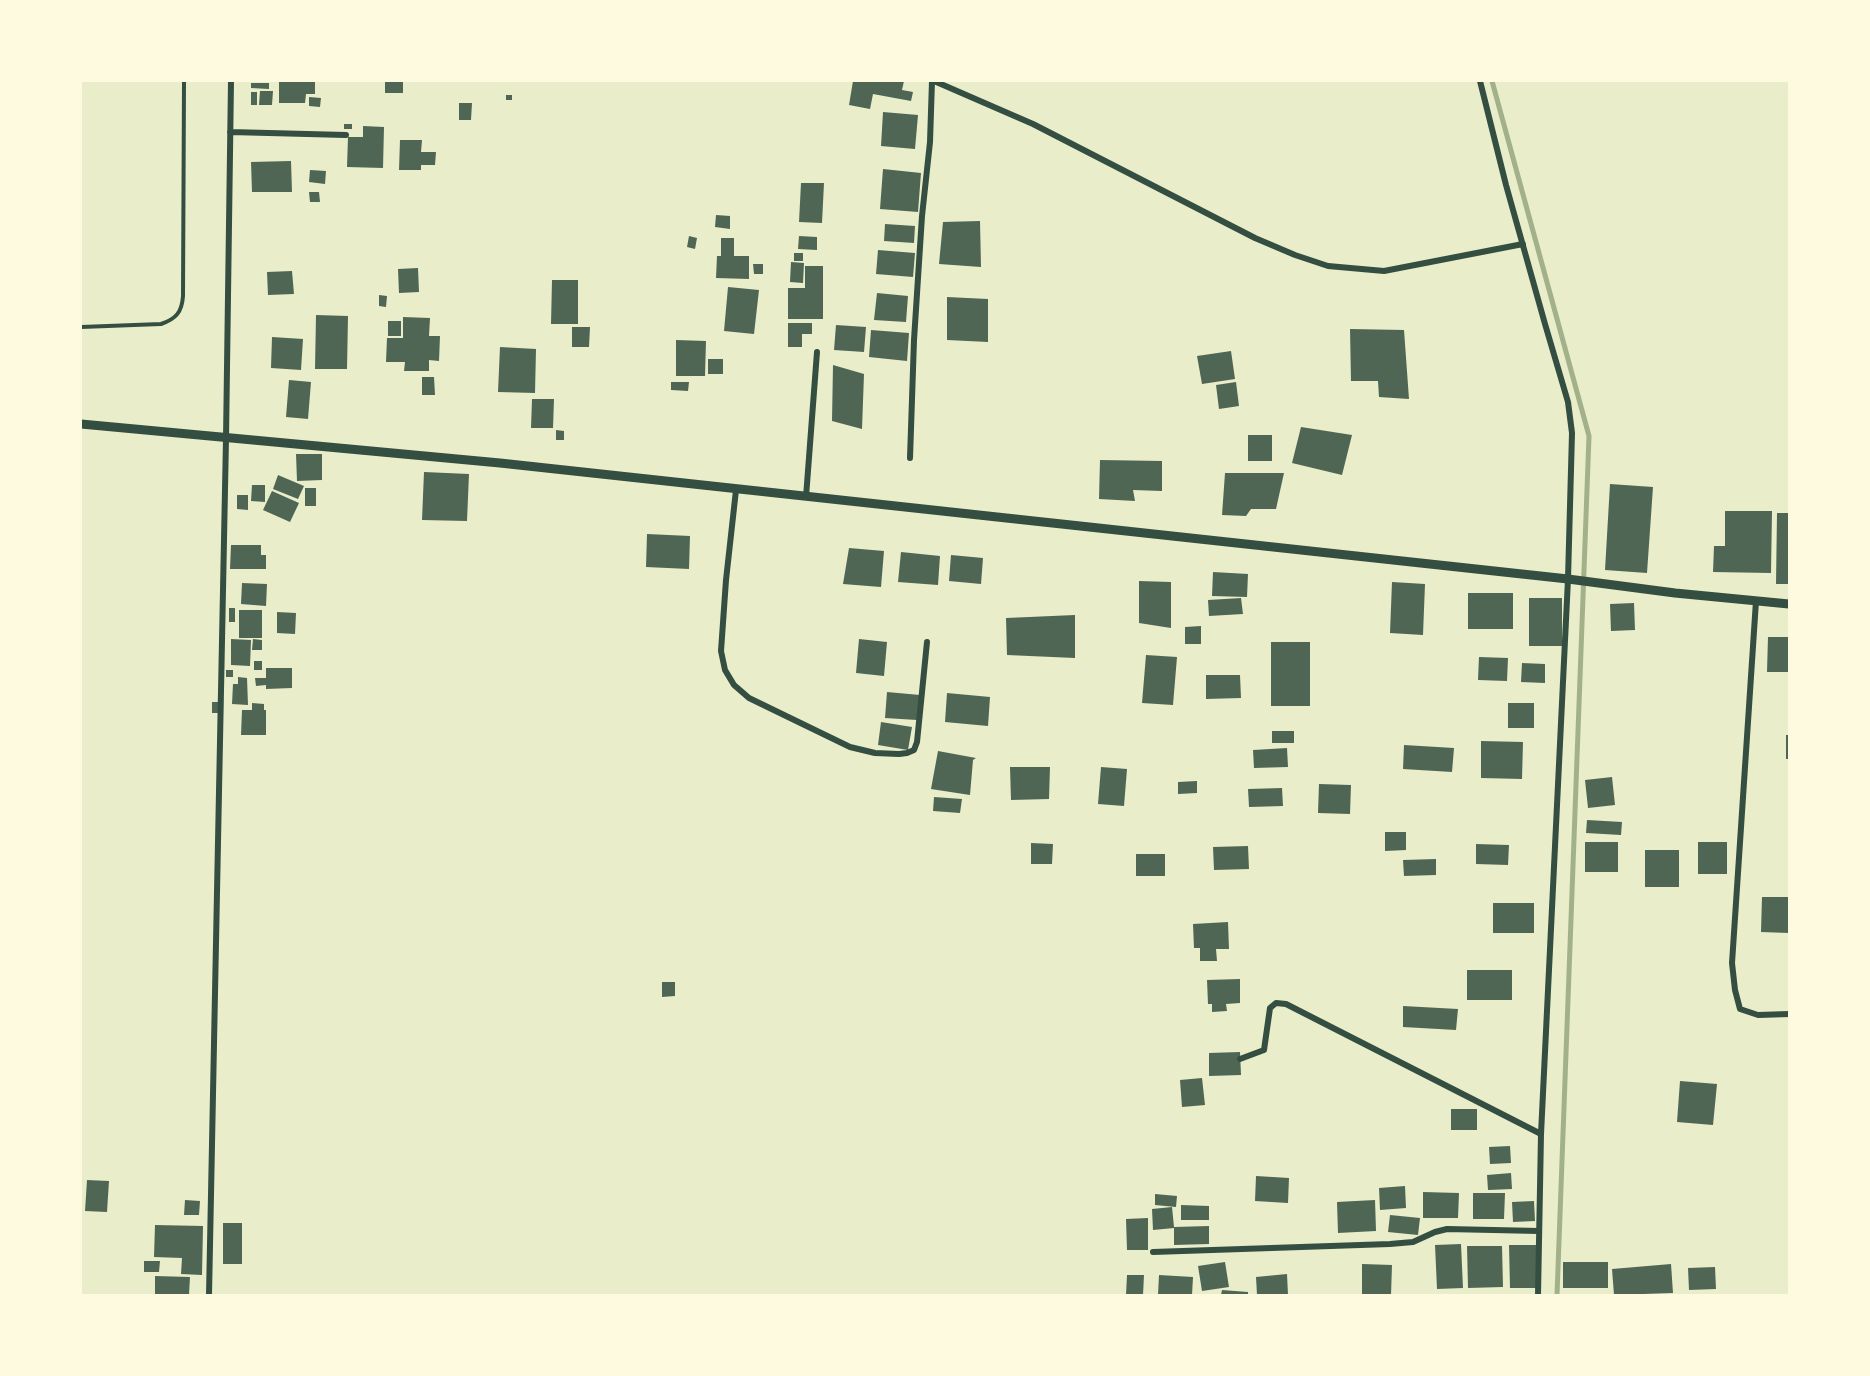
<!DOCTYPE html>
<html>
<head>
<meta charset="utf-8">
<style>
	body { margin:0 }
	#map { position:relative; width:1870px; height:1376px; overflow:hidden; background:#e9edc9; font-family:"Asap Condensed",sans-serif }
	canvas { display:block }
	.frame { position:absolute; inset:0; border:82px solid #fefae0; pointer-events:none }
</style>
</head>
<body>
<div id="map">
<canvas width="1870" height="1376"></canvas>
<div class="frame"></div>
</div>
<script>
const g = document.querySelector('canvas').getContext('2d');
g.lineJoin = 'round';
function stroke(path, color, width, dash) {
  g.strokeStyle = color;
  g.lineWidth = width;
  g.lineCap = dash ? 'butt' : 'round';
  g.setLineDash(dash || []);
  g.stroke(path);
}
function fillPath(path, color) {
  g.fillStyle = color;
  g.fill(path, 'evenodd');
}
const stream = new Path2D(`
	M1492,81L1589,436L1557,1295`);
const building = new Path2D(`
	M279,81H315V94H306L305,103H279Z
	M385,81H403V93H385Z
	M853,81H904L902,90L913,92L911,101L873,94L870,109L849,105Z
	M251,83H269V89L251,88Z
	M260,91H273L272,105H259Z
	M251,92H257V105H251Z
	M506,95H512V100H506Z
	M309,97L321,98L320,107L309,106Z
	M459,103H472L471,120H459Z
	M883,112L918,115L915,149L881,146Z
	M344,124H352V129H344Z
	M363,126L384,127L383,168L347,167L348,137H363Z
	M400,140H422L421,152H436L435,165H421V170H399Z
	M291,161L292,192H252L251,162Z
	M883,169L921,173L918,212L880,209Z
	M310,170L326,171L325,184L309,182Z
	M801,183H824L822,223L799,222Z
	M309,192H319L320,202H310Z
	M716,215L730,216V229L715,227Z
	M980,221L981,267L939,264L943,222Z
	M885,224L915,226L914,243L884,241Z
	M689,236L697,238L695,249L687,247Z
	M799,236L817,237V250L798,249Z
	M721,238H734V256H749V279L716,278L717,256H721Z
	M878,250L915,253L913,277L876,274Z
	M794,253H803V261H794Z
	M791,262L804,263L803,283L790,282Z
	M753,264H763V274H754Z
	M805,266H823V319H788V288H805Z
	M418,268L419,292L399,293L398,269Z
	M292,271L294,294L268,295L267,272Z
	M552,280H578V324H551Z
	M728,287L759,290L754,334L724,331Z
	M877,293L908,296L906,322L874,320Z
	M379,295L387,296L386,307L379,306Z
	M947,297L988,299V342L947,340Z
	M316,315L348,316L347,369H315Z
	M403,317L430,318L429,336H440L439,361L429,360V371H404L405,362H386L387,338H403Z
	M388,321H401V336H388Z
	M788,323H812V334H802V347H788Z
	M836,325L866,327L864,352L834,350Z
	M572,327H590L589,347H572Z
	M1350,329L1404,330L1409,399L1379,397L1378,381H1351Z
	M871,330L909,333L907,361L869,357Z
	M272,337L303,339L301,370L271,368Z
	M676,340L706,341L705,376H676Z
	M500,347L536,349L535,393L498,392Z
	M1231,351L1235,379L1202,384L1197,356Z
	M708,359H723V374H708Z
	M833,365L864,374L862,429L832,421Z
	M422,377H434L435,395H422Z
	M289,380L311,382L308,419L286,417Z
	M671,382H689L688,391L671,390Z
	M1236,382L1239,406L1219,409L1216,385Z
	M532,399H554L553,428H531Z
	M1301,427L1352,435L1342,475L1292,463Z
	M556,430L564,431V440H556Z
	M1248,435H1272V461H1248Z
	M296,454H322V480L297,481Z
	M1100,460L1162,461V491L1133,490L1135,501L1099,499Z
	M424,472L469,474L467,521L422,520Z
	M1225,473H1284L1276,509H1251L1246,516L1222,515Z
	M278,475L304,486L298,499L273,489Z
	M1610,484L1653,487L1647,573L1605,570Z
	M252,485H265V502L251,501Z
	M305,488H316V506H305Z
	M272,491L299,503L290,522L263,510Z
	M237,495H248V510L237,509Z
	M1725,511H1772L1771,573L1713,572L1714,546H1725Z
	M1777,513H1789V584H1776Z
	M647,534L690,536L689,569L646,567Z
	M231,545H261V555H266V569H230Z
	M849,548L884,551L881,587L843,584Z
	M901,552L940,556L938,585L898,582Z
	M951,555L983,558L981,584L949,581Z
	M1213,572L1248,574L1247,597L1212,596Z
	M1139,581L1171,582V628L1139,623Z
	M1392,582L1425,584L1423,635L1390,633Z
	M242,583L267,584L266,606L241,604Z
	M1468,593H1513V629H1468Z
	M1241,598L1243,614L1209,616L1208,600Z
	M1529,598H1562V646H1529Z
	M1634,603L1635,630L1611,631L1610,604Z
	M229,608H235V622H229Z
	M239,610H262V638H239Z
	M277,612L296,613L295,634L277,633Z
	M1075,615V658L1007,655L1006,618Z
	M1201,626V644H1185V627Z
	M1768,637H1789V672H1767Z
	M231,639L251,640L250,666L231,665Z
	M253,639L262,640V650H252Z
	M859,639L887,642L884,676L856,673Z
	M1271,642H1310V706H1271Z
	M1146,655L1177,657L1173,705L1142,703Z
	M1479,657L1508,658L1507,681L1478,680Z
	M254,661H262V670H254Z
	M1522,663L1545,664V683L1521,682Z
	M266,668H292V688L266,689V685L256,686L255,678H266Z
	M226,670H233V677H226Z
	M1206,675H1240L1241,698L1206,699Z
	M238,677L247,678L248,705L232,704L233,684H238Z
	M887,692L920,695L917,720L885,718Z
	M947,693L990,697L988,726L945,722Z
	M212,702H218V713H212Z
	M252,703L264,704V710H266V735H241L242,710H252Z
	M1508,703H1534V728H1508Z
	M881,722L912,727L908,750L878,745Z
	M1272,731H1294V743H1272Z
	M1786,735H1789V759H1786Z
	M1481,741L1523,742L1522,779L1481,778Z
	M1404,745L1454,748L1452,772L1403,769Z
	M1287,748L1288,767L1254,768L1253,750Z
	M938,751L976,758L973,760L970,795L931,789Z
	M1010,767H1050L1049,799L1011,800Z
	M1101,767L1127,769L1124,806L1098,804Z
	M1612,777L1615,805L1588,808L1585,780Z
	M1197,781V793L1178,794V782Z
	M1319,784L1351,785L1350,814L1318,813Z
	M1282,788L1283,806L1249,807L1248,789Z
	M934,797L962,799L960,813L933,811Z
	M1587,820L1622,822L1621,835L1586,833Z
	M1385,832H1406V850L1385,851Z
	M1585,842H1618V872H1585Z
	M1698,842H1727V874H1698Z
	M1031,843L1053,844L1052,864H1031Z
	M1476,844L1509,845L1508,865L1476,864Z
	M1248,846L1249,869L1214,870L1213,847Z
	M1645,850H1679V887H1645Z
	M1136,854H1165V876H1136Z
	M1436,859V875L1404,876L1403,860Z
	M1762,897H1789V933L1761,932Z
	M1493,903H1534V933H1493Z
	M1228,922L1229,949H1216L1217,961H1200V948H1194L1193,924Z
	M1467,970H1512V1000H1467Z
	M1240,979V1003L1226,1004L1227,1011L1212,1012V1004H1208L1207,980Z
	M662,982H675V996L662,997Z
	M1403,1006L1458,1009L1456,1030L1403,1027Z
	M1240,1052L1241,1075L1209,1076V1053Z
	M1202,1078L1205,1105L1182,1107L1180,1080Z
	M1680,1081L1717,1084L1713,1125L1677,1122Z
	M1451,1109H1477V1130H1451Z
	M1510,1146L1511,1163L1490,1164L1489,1147Z
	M1511,1173L1512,1189L1488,1190L1487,1175Z
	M1256,1176L1289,1178L1288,1203L1255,1201Z
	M87,1180L109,1181L107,1212L85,1211Z
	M1405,1186L1406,1208L1380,1210L1379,1188Z
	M1423,1192L1459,1193L1458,1218H1423Z
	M1473,1193H1505L1504,1219H1473Z
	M1155,1194L1177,1196L1176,1207L1155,1205Z
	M185,1200L200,1201L199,1215H184Z
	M1375,1200L1376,1231L1338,1233L1337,1202Z
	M1534,1201L1535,1221L1513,1222L1512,1202Z
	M1181,1205L1209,1206V1220H1181Z
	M1172,1207L1174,1227L1209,1226V1244L1174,1245V1228L1153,1230L1152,1209Z
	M1390,1215L1420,1218L1418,1235L1388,1232Z
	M1148,1218V1250H1127L1126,1219Z
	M223,1223H242V1264H223Z
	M155,1225L203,1226L202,1275L181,1274L182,1258L154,1257Z
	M1461,1244L1463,1288L1437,1289L1435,1245Z
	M1509,1245H1536L1537,1288H1510Z
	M1467,1246H1502L1503,1287L1468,1288Z
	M144,1261H160L159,1272H144Z
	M1225,1262L1229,1287L1202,1291L1198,1266Z
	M1563,1262H1608V1288H1563Z
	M1362,1264L1392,1265L1391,1295H1362Z
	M1671,1264L1673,1293L1614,1295L1612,1269Z
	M1715,1267L1716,1289L1689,1290L1688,1268Z
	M1287,1274L1288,1295H1257L1256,1277Z
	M1127,1275H1144L1143,1295H1126Z
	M1159,1275L1193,1277L1192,1295H1158Z
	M155,1276L190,1277L189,1295H155Z
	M1222,1290L1248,1292V1295H1221Z`);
const service = new Path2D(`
	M81,327L161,324C176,319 182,312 183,296L184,81`);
const minor = new Path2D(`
	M934,81L1033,124L1255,238L1295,255L1328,266L1384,271L1523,244
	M1480,81L1506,185L1545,324L1568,402L1572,433L1568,579L1541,1134L1538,1295
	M230,132L346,135
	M910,458L914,340L922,216L930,142L932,81
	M736,490L726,580L721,651L725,670L734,685L749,698L850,747L875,753L899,754L907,753L914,750L917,742L927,642
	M806,497L817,352
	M1756,601L1732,963L1735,990L1740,1009L1758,1015L1789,1014
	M1240,1059L1264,1050L1270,1008L1276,1003L1286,1004L1541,1134
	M1153,1252L1390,1244L1413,1242L1435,1232L1447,1229L1539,1231
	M209,1295L226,439L231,81`);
const tertiary = new Path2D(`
	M81,424L500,463L1568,579L1675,593L1789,604`);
stroke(stream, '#a3b18a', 5);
fillPath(building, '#4f6655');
stroke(service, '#344e41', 4);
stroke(minor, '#344e41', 6);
stroke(tertiary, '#344e41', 9);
</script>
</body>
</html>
